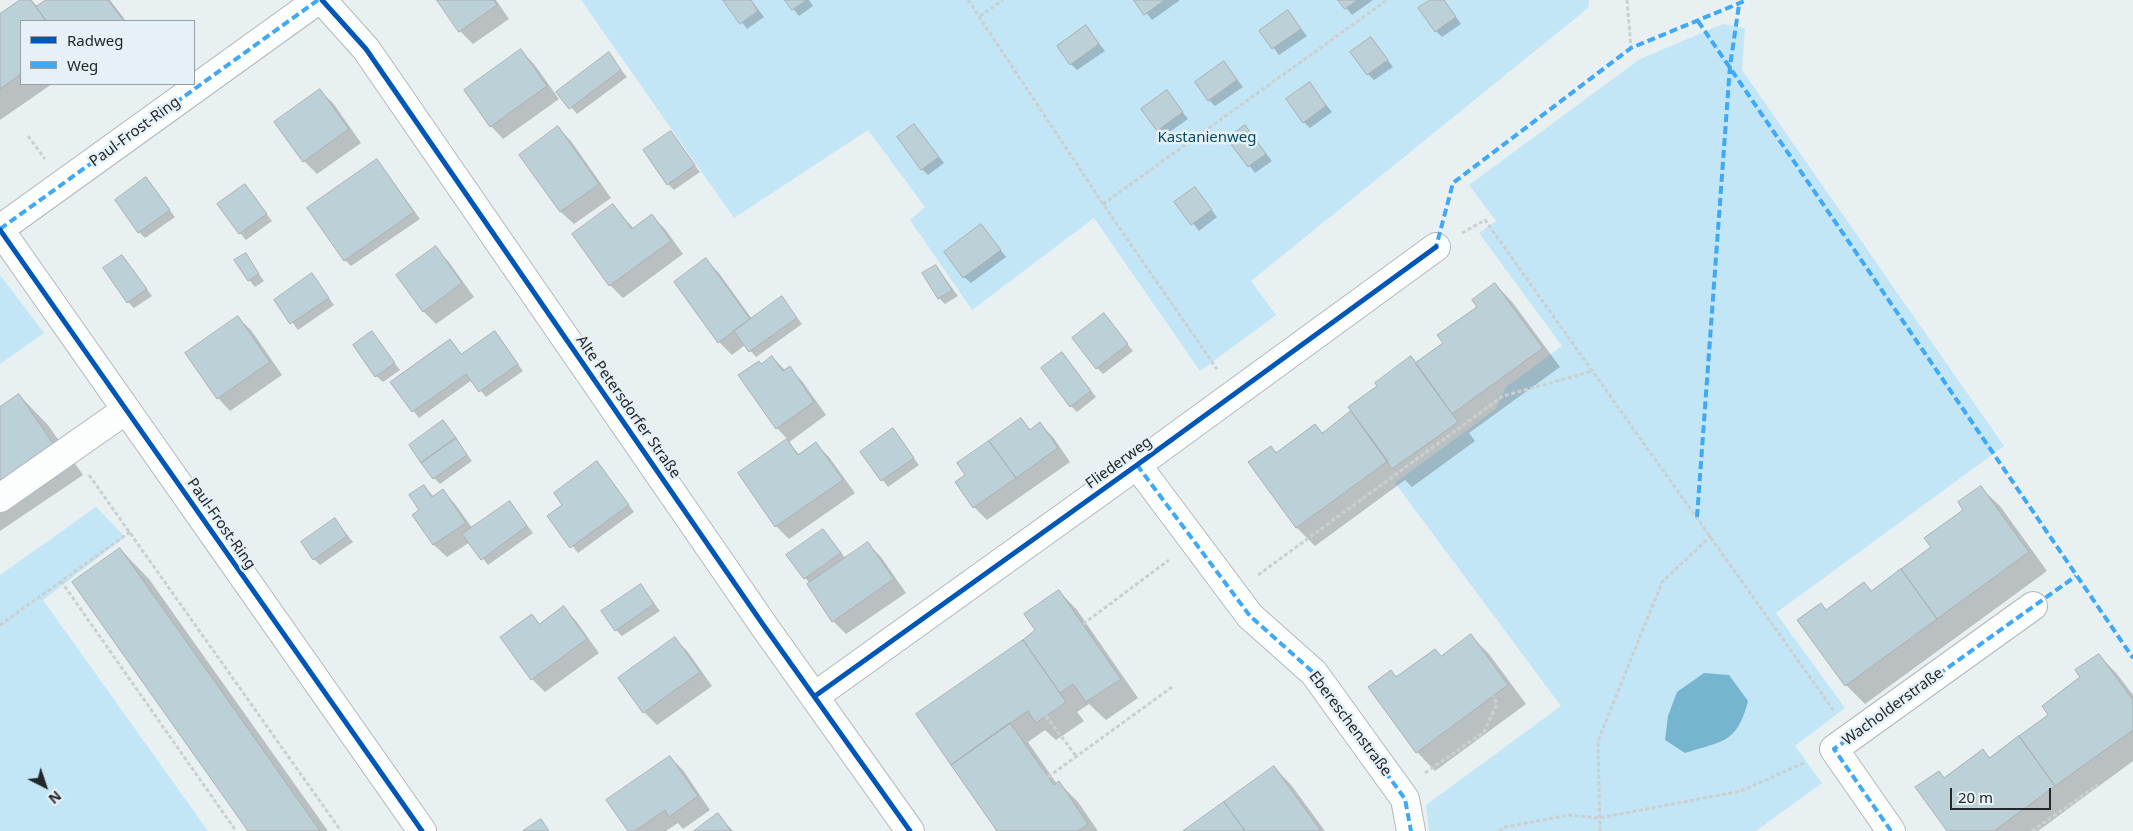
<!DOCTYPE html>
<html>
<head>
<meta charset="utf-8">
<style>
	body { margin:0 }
	#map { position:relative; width:2133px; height:831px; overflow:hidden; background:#e9f0f2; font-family:"Noto Sans",sans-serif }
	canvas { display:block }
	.legend { position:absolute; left:20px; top:20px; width:175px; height:65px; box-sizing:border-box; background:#e5f1f6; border:1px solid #97a0a4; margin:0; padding:6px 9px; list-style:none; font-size:15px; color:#23272a }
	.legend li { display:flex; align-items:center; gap:10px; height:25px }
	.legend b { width:25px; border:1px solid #97a0a4 }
	.north { position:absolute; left:20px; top:761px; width:50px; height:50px; -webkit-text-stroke:4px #e5f1f6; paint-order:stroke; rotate:139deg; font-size:14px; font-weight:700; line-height:20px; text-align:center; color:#23272a }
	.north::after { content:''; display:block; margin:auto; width:18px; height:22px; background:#23272a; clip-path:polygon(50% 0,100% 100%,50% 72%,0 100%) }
	.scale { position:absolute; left:1950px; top:788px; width:101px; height:22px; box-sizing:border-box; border:2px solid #23272a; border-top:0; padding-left:6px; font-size:15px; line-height:18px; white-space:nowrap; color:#23272a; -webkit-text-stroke:4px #e5f1f6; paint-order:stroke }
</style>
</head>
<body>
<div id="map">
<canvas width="2133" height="831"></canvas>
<ul class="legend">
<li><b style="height:6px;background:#0057b8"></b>Radweg</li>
<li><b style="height:6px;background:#3fa9f5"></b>Weg</li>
</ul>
<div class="north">N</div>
<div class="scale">20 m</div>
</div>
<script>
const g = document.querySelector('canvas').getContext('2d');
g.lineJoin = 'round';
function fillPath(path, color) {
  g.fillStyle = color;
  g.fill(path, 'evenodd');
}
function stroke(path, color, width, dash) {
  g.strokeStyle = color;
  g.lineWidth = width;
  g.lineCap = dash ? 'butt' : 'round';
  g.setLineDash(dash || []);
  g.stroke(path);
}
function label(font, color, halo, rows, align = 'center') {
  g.font = font + ' "Noto Sans",sans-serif';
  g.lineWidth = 5;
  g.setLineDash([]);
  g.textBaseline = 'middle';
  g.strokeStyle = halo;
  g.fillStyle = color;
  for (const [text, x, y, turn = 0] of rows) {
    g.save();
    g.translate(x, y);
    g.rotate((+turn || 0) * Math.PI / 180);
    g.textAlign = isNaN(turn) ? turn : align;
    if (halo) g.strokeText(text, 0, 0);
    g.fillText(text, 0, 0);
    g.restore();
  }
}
const green = new Path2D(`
	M581,0H1589L1588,8L1251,281L1276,315L1200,371L1094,218L972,310L910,220L925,207L868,130L734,218Z
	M1723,24L1745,28L1742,70L2004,446L1776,613L1845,708L1795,746L1822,783L1756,831H1429L1426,805L1561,706L1395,483L1496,409L1506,387L1562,346L1479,233L1496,221L1469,185L1640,59Z
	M0,275L44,333L0,364Z
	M96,507L125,537L43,600L208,831H0V575Z`);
const water = new Path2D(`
	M1704,673L1729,675L1748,701C1737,744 1722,741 1685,753L1665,740L1668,716L1677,692Z`);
const shadow = new Path2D(`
	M22,0H31L38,7L48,0H110L126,21H21V84H52L0,120V15Z
	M439,0H496L509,19L473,44L460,31Z
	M725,0H751L764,17L747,29Z
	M786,0H809L813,6L799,16Z
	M1136,0H1179V1L1152,20Z
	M1340,0H1373L1352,15Z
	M1433,0H1444L1461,24L1442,37L1436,31Z
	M1288,12L1307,36L1279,55L1261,31Z
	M1086,27L1105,51L1077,70L1071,64Z
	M1371,38L1393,67L1374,80L1368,74Z
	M521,51L534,64L559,99L503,139L491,126Z
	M608,54L627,77L577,114L558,92Z
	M1224,63L1243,87L1215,106L1209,100Z
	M1309,84L1332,112L1310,128L1304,122Z
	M320,91L333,103L361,143L317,174L304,161Z
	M1167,92L1188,119L1164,136L1158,130Z
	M914,125L944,163L928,175L922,169Z
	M1245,127L1272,161L1255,173L1229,139Z
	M558,128L571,141L611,198L574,224L561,212L521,155Z
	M670,132L700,172L674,190L668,184Z
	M377,160L420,219L351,266L345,260Z
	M146,179L175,217L145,238L139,232Z
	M245,186L272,221L246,240L240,233Z
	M1195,189L1217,217L1199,231L1176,202Z
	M613,205L634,229L652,216L665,229L683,254L623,298L610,285Z
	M981,225L1006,257L971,283L964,277Z
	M435,248L448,261L474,297L436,324L424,312L397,275Z
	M245,255L264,281L255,287L249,280Z
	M122,256L152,296L134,308L128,302Z
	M706,260L719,273L752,319L782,298L802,324L756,357L745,345L732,355L719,342Z
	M936,266L958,296L945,304L939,298Z
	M312,275L334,305L298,330L276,300Z
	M1495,284L1513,303L1560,367L1469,433L1475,441L1412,487L1405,480L1315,546L1297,528L1249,463L1271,447L1277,453L1315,426L1323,434L1445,343L1479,307Z
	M1104,315L1133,351L1103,374L1097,368Z
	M238,318L251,330L282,375L230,411L218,398Z
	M495,332L523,371L486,397L472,380L419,418L392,383L450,341L462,355Z
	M372,333L400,370L383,382L376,376Z
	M1062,354L1096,397L1077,412L1071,406Z
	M772,357L786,371L789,368L802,381L826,415L788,443L800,455L816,444L829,457L855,493L789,539L776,526L740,473L788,440L777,428L740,375L761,366Z
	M19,395L48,425L83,475L0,531V408Z
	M1021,420L1031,430L1040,424L1053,437L1070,462L987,520L974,507L967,475Z
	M443,422L472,461L440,484L434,478Z
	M893,430L919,465L888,487L862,453Z
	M603,469L634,512L578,553L549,516L564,505Z
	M424,486L434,497L443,491L455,504L473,529L510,503L533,533L488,565L470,542L447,557L434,545L414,515L421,510Z
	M1981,488L2000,506L2047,571L1865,704L1846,685L1826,611L1864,583L1872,591L1932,547Z
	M335,520L353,542L320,565L314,559Z
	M823,530L846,559L868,544L881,557L906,593L846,634L833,621L810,584L788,555Z
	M120,549L149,579L328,831H249Z
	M641,586L660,611L622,636L616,630Z
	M1059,591L1077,610L1138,698L1106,720L1089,704L1077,712L1084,721L1056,740L1045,730L1028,742L1057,784L1059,783L1078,802L1098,831H999L918,714L1037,631Z
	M564,608L576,621L599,653L545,692L532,679V616L540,625Z
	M1471,636L1489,654L1526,704L1435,771L1417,752L1397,678L1442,657Z
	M675,639L688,652L712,686L657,725L644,712Z
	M2099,655L2117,674L2133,695V761L2038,831H1948L1938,772L1945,778L1983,750L1991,759L2050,715Z
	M670,757L683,770L710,810L683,829L678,823L666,831H630Z
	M1274,767L1292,786L1325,831H1185Z
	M718,815L733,831H696Z`);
const building = new Path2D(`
	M20,0H31L46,21H21V74L0,89V14Z
	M46,0H108L124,21H46L36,7Z
	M437,0H494L497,5L459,32Z
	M723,0H751L758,11L740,24Z
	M785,0H807L792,10Z
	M1134,0H1165L1144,15Z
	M1338,0H1358L1345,9Z
	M1430,0H1444L1456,17L1435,32L1418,8Z
	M1288,10L1301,29L1272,49L1259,31Z
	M1086,25L1099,44L1070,65L1057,46Z
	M1371,37L1388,60L1367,75L1350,52Z
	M521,49L547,86L490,127L464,90Z
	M609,52L621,70L569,109L556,92Z
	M1224,61L1237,80L1208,101L1195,82Z
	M1310,82L1326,106L1303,123L1286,99Z
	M320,89L349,129L303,162L274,122Z
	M1167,90L1183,112L1157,131L1141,109Z
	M914,124L939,157L921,170L897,137Z
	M1245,125L1266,154L1248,167L1227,139Z
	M558,126L599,184L560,212L519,155Z
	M671,131L695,165L667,185L643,150Z
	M377,159L414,212L344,261L307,208Z
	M146,177L170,210L138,233L115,200Z
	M245,184L267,214L239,234L217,204Z
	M1195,187L1212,210L1191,225L1174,202Z
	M613,204L632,229L652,214L671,241L609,286L572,234Z
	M981,224L1001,250L963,278L944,252Z
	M436,246L462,283L423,312L396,275Z
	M246,253L259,274L248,281L234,260Z
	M122,255L147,289L127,303L103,268Z
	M706,258L750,319L718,343L674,282Z
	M936,265L952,290L938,299L922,273Z
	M312,273L329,298L290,324L274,300Z
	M1495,283L1543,348L1452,414L1415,363L1443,343L1437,335L1477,307L1472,300Z
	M782,296L797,318L749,352L734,331Z
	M1104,313L1128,344L1096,369L1072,338Z
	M238,316L270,362L217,399L185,353Z
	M372,331L395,363L375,377L353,345Z
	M495,331L518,364L479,392L466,374L412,412L390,382L450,339L461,354Z
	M1062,352L1091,391L1070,407L1041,368Z
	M772,356L783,371L790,366L814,402L776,429L738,375L759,361L761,364Z
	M1411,356L1458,422L1392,469L1348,407L1377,386L1375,383Z
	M19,394L54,445L0,482V407Z
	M1351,411L1388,461L1296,528L1248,462L1271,446L1276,453L1315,424L1322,433Z
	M1021,418L1030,430L1040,422L1058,448L1016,478L989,441Z
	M443,420L456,438L421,463L409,445Z
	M893,428L914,458L881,481L860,452Z
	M456,438L467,455L433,479L421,463Z
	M787,439L798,455L816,442L843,480L775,527L738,473Z
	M989,441L1016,478L973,508L955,482L965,475L957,463Z
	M597,461L629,505L570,548L547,516L562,505L554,493Z
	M424,485L432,497L443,489L466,523L433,545L412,515L419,510L409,495Z
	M1981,486L2029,552L1937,619L1901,569L1931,547L1924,538L1963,510L1958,502Z
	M510,501L527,526L481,560L462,534Z
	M335,518L347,536L313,560L301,542Z
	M823,529L841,553L804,579L786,555Z
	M868,542L894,579L832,622L807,584Z
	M120,548L225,696L320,831H248L72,582Z
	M1901,569L1937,619L1845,686L1797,620L1821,603L1826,610L1864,582L1871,591Z
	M641,584L654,604L615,631L601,611Z
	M1059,590L1121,679L1086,702L1073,684L1060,693L1023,640L1035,630L1024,614Z
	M564,606L587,639L531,680L500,637L532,614L539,624Z
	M1471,634L1508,685L1416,753L1368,687L1391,670L1396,677L1435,649L1441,656Z
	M675,637L700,672L643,713L618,678Z
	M1023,640L1066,702L1036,723L1028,711L951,765L916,714Z
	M2099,654L2133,700V730L2055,786L2019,736L2048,715L2042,706L2080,677L2075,670Z
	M1010,723L1054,785L1059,781L1088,824L1078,831H997L951,765Z
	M2019,736L2055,786L1994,831H1947L1915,787L1939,771L1944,778L1983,749L1989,758Z
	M670,756L698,796L669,817L665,810L635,831H628L606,800Z
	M1274,766L1321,831H1245L1224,802Z
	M1224,802L1245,831H1183Z
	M718,813L731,831H694Z
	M541,819L549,831H523Z`);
const path = new Path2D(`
	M968,0L1103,204L1217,369
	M1627,0L1631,48
	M980,16L1003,0
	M28,136L45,159
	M1103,204L1387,0
	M1462,233L1485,220L1834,711
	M89,475L341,831
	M1258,575L1503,396L1593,371
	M61,581L236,831
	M1083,624L1169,560
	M0,625L130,532
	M1046,716L1076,756
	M1425,773L1484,732L1497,704L1493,696
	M1048,777L1172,687
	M1499,831L1505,827L1569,815L1599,818L1741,791L1806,762
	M1600,831L1598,741L1662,582L1711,536
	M2032,831L2098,785`);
const minor = new Path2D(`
	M322,0L366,49L764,626L910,831
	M0,229L318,0
	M0,230L422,831
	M1137,465L1250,616L1314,673L1405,799L1411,831
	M0,498L126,410
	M815,696L1137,465L1436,247
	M1891,831L1834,749L2033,606`);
const quiet = new Path2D(`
	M1698,21L2133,658
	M0,229L318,0
	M1432,249L1436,247L1453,183L1631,48L1747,0
	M1137,465L1250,616L1314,673L1405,799L1411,831
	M1697,517L1730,66L1739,5
	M1891,831L1834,749L2076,576`);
const cycleway = new Path2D(`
	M322,0L366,49L764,626L910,831
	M0,230L422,831
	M815,696L1137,465L1436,247`);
const streetNames = [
	["Paul-Frost-Ring",135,132,-36],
	["Alte Petersdorfer Straße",628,407,55],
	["Fliederweg",1119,463,-36],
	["Paul-Frost-Ring",221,524,55],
	["Wacholderstraße",1893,707,-36],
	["Ebereschenstraße",1350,724,53]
];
const parkNames = [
	["Kastanienweg",1207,138]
];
fillPath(green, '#c2e6f6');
fillPath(water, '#76b5d0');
fillPath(shadow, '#0003');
fillPath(building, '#bcd0d8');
stroke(building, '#aaafb1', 1);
stroke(minor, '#b3b8ba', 30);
stroke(path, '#cccfcf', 3, [4, 2.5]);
stroke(minor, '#fcfdfd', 28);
stroke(quiet, '#3fa9f5', 4, [8, 4]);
stroke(cycleway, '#0057b8', 5);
label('15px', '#23272a', '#e5f1f6', streetNames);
label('15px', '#004c66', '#e5f1f6', parkNames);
</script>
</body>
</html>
